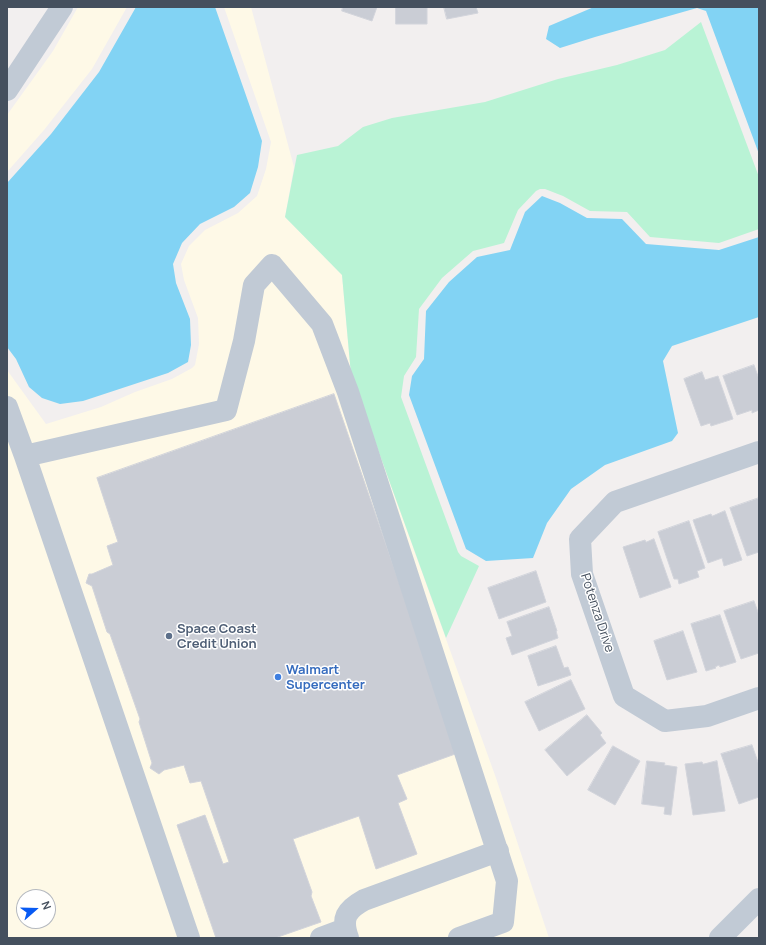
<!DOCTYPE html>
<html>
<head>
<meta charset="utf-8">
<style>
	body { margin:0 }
	#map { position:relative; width:766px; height:945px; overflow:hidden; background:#f2efef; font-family:Manrope,sans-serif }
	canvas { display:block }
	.frame { position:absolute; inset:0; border:8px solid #45505e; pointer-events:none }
	.north { position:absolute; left:16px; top:889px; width:40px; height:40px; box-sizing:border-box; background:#fff; border:1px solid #b5b9bf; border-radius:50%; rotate:70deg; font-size:11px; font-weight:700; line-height:16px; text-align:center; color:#45505e }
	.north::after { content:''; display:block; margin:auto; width:14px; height:18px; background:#085af3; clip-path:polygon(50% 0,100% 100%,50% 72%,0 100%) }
</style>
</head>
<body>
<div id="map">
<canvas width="766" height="945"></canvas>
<div class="frame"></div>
<div class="north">N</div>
</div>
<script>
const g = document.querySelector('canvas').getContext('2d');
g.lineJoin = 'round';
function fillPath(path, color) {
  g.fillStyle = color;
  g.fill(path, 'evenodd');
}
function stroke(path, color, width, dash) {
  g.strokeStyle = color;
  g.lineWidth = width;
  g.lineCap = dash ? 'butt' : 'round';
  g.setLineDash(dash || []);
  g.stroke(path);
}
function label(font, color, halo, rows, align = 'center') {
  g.font = font + ' Manrope,sans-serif';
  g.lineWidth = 3;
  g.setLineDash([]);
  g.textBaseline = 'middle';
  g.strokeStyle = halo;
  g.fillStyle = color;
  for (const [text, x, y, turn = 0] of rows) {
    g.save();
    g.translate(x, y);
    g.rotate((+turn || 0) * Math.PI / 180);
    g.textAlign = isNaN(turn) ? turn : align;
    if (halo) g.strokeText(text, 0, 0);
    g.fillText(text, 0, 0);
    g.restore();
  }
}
const commercial = new Path2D(`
	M78,7H127L92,69L44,130L7,172V115L53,51Z
	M224,7H251L294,167L285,217L342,275L351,375L496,778L549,938H7V370L46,424L101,407L135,392L172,379L192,368L195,365L199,344L198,318L184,280L181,264L189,246L205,230L238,213L257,196L266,169L271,142ZM24,897H48V921H24Z`);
const green = new Path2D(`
	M701,22L759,177V229L719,243L650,237L627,212L590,211L563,196L545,189H540L536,191L518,210L504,243L473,251L442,278L419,309L416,357L404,376L401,397L458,552L461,556L479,566L446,638L351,375L342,275L285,217L297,155L338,146L363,127L392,118L485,102L558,79L617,65L665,50Z`);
const water = new Path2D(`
	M136,7H215L262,141L258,167L250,193L234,207L200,224L182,243L173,264L176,283L190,319L191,345L188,362L168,373L83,401L60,404L42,398L29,387L16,359L7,347V183L51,134L99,72Z
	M594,7H759V154L706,11L697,8L595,37L560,48L546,39L549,26Z
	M542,196L560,203L587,218L622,219L646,244L719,250L759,237V317L672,346L663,361L678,433L672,441L605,465L571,489L547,523L533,558L486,561L466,549L409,395L412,376L424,359L426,311L449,282L477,257L510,250L525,212Z`);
const building = new Path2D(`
	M343,7H377L372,21L342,11Z
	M396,7H427V24H396Z
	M444,7H476L478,13L447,19Z
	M754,365L759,379V410L752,413V410L737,415L723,376Z
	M702,372L705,380L718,376L733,419L711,426L710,423L701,426L684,379Z
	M334,394L458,753L397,775L407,799L398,803L417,854L376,869L359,816L293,839L312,892L311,896L321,922L275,938H216L177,825L205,815L223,864L229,862L201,781L190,783L184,765L164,770L159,774L150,768L152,763L139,722L140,719L110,634L107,632L92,586L86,583L89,574H92L113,565L107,546L118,542L97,478Z
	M759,498V552L747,556L730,508Z
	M725,511L742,560L724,566L722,558L708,563L693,520L711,514L712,516Z
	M689,521L705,568L697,571L699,577L679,584L678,579H674L658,532Z
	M654,539L671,587L640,598L623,547L645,540L646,542Z
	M536,571L546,602L499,619L488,588Z
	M754,601L759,615V653L741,659L724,611Z
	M549,607L557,631H556L558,638L512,655L506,638L512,636L507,622Z
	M720,615L736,662L720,667L719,665L715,667L716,668L706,671L691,624Z
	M683,631L697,672L667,680L654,641Z
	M556,646L564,668L568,667L571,675L538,686L528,656Z
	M571,680L585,709L539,731L525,702Z
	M587,715L602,733L600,735L606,743L567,776L545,750Z
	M752,745L759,765V797L739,804L721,754Z
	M613,746L640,761L615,805L588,790Z
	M647,761L665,763L664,765L677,767L671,815L664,814L665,807L642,804Z
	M717,761L725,811L693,815L685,764L702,762L703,764Z`);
const minor = new Path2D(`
	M7,90L62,7
	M7,407L25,456L189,938
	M759,452L615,502L580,539L582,574L624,696L665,721L707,716L759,698
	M25,456L226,410L244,341L254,285L272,265L322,324L348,392L507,881L503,922L459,938
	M321,938L345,929
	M348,938C341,918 346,910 364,900L498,851
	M720,938L759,899`);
const markers = [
	[169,636,4,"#5c6f8a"],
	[278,677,4,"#3f7fe0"]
];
const streetNames = [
	["Potenza Drive",597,613,72]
];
const serviceNames = [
	["Space Coast",177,629],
	["Credit Union",177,644]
];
const shopNames = [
	["Walmart",286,670],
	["Supercenter",286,685]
];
fillPath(commercial, '#fef9e7');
fillPath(green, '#b9f3d5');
fillPath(water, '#82d3f4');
fillPath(building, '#cacdd5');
stroke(building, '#d2d4db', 1);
stroke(minor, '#c1cad5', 22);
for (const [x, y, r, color] of markers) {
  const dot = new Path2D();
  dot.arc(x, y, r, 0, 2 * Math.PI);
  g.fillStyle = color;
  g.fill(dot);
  stroke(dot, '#fff', 1.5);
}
label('13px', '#45505e', '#fff', streetNames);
label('bold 13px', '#4e5e75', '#fff', serviceNames, 'left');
label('bold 13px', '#366cbe', '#fff', shopNames, 'left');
</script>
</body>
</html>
